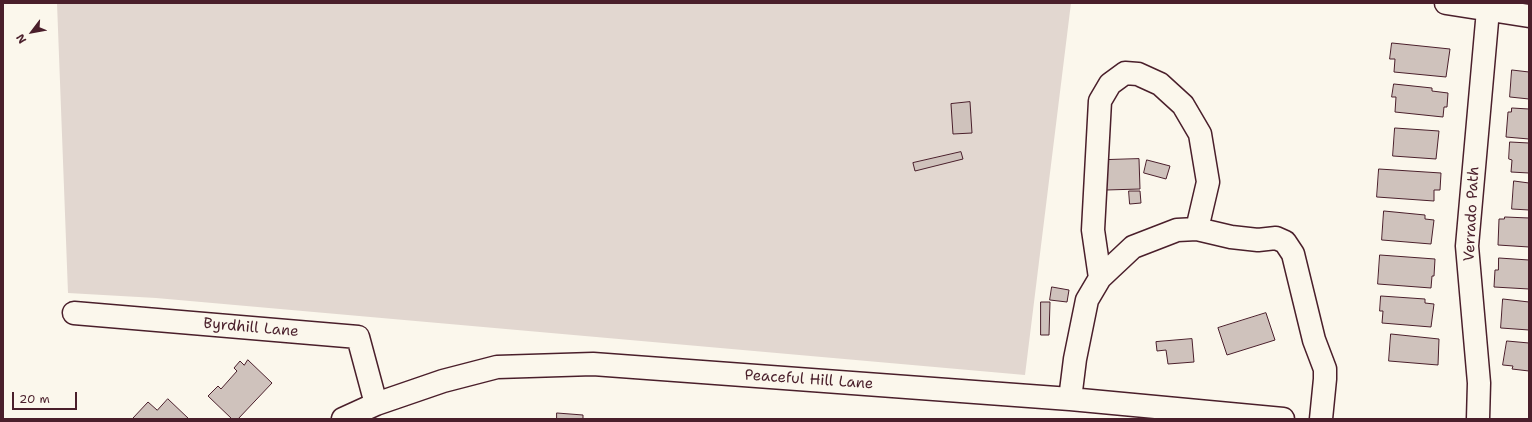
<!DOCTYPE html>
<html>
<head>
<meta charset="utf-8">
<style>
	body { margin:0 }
	#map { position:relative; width:1532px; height:422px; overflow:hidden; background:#fbf7ec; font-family:"Shantell Sans",sans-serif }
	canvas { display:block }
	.frame { position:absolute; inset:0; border:4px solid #4a1f2b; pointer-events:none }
	.north { position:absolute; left:12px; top:12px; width:40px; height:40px; -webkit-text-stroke:3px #fbf7ec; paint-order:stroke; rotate:238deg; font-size:11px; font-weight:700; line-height:16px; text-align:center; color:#4a1f2b }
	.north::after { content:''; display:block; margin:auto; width:14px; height:18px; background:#4a1f2b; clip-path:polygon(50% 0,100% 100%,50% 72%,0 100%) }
	.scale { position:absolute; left:12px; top:392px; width:65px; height:18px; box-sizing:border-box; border:2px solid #4a1f2b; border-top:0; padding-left:5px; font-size:12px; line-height:14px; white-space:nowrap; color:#4a1f2b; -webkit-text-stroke:3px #fbf7ec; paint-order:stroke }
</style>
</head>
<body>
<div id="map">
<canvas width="1532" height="422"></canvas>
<div class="frame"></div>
<div class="north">N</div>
<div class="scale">20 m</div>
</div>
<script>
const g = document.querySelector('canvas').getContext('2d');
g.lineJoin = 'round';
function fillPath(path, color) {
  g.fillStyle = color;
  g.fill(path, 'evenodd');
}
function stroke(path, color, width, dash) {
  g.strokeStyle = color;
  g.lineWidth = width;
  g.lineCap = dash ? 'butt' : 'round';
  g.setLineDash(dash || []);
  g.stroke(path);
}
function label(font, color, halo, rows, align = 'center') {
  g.font = font + ' "Shantell Sans",sans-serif';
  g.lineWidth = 3.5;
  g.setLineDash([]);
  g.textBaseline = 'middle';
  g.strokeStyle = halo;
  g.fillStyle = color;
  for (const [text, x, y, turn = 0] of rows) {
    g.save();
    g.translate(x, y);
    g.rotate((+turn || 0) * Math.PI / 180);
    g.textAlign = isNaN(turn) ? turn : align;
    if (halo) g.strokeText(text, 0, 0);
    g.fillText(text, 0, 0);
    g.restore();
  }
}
const green = new Path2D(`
	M57,3H1071L1025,375L156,298L68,293Z`);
const building = new Path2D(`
	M1392,43L1450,49L1446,77L1394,72L1395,59H1390Z
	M1512,70L1529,72V99L1510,97Z
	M1394,84L1432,88V91L1448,93L1447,107H1444L1443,117L1395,112L1396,97H1392Z
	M970,102L972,133L953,134L951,104Z
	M1512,108L1529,109V139L1506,137L1508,112H1511Z
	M1395,128L1439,131L1436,159L1393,156Z
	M1510,142L1529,143V173L1511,172L1512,160L1509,159Z
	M961,152L963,159L915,171L913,163Z
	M1139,159L1140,189L1106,190V160Z
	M1147,160L1170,166L1166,179L1144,173Z
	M1379,169L1441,173L1440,190H1434V201L1377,197Z
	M1514,181L1529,183V210L1512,209Z
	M1129,191H1140L1141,203L1130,204Z
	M1384,211L1425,215V219L1434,220L1431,244L1382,240Z
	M1505,217L1529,218V247L1498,245L1499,219H1504Z
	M1380,255L1435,259L1434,276H1432L1431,288L1378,284Z
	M1499,258L1529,260V289L1494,287L1495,270H1498Z
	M1052,287L1069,290L1067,302L1050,300Z
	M1381,296L1425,299V303L1434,304L1431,327L1382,323L1383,311H1380Z
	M1503,299L1529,302V330L1501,328Z
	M1041,302H1050L1049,335H1041Z
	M1266,313L1275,340L1227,355L1218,328Z
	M1391,334L1439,339L1438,365L1389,361Z
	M1192,339L1194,362L1168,364L1166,350L1157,351L1156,342Z
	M1507,341L1529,343V371L1512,369L1513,366L1503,365Z
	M248,360L272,383L238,419H232L208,396L218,386L221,389L237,371L234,368L240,361L244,365Z
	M168,399L189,419H135L133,418L148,402L157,410Z
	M557,413L583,415V419H557Z`);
const minor = new Path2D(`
	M1446,3L1529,16
	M1100,278L1093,230L1100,101L1110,84L1125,73L1138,74L1160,84L1183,105L1200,134L1208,182L1197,229
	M74,313L358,337L376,404
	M1070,399L1075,359L1087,300L1100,278L1133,247L1177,230L1197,229L1231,237L1258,240L1276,238L1285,242L1293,254L1314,340L1325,369V379L1321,419
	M343,419L376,404L443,381L497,367L593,364L1070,399L1283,419
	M1478,419L1479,383L1467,246L1488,10`);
const streetNames = [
	["Verrado Path",1472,214,-87],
	["Byrdhill Lane",251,328,5],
	["Peaceful Hill Lane",809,380,4]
];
fillPath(green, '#e2d7d0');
fillPath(building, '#cfc2bc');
stroke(building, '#4a1f2b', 1);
stroke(minor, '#4a1f2b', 25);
stroke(minor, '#fbf7ec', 22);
label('15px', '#4a1f2b', '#fbf7ec', streetNames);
</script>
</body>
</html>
